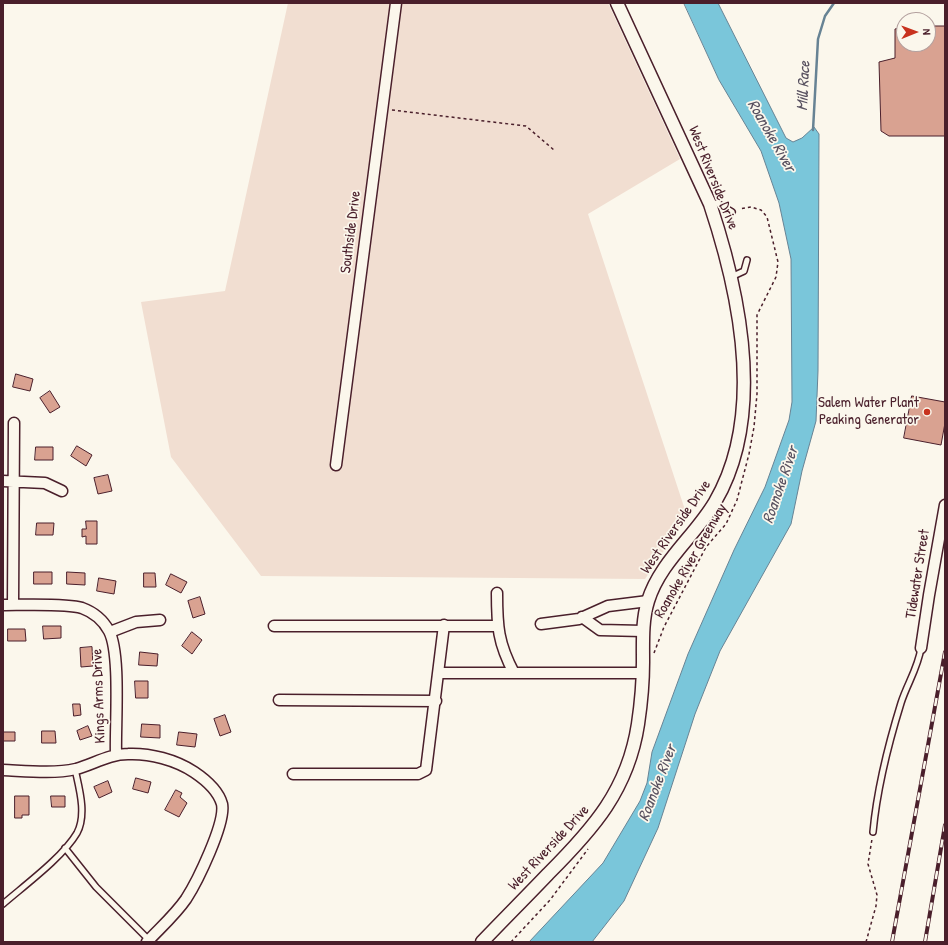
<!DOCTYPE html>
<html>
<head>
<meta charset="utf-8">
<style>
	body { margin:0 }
	#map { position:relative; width:948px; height:945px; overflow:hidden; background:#fbf7ec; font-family:"Patrick Hand",sans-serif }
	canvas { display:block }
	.frame { position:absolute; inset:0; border:4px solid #4a1f2b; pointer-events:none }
	.north { position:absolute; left:896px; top:12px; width:40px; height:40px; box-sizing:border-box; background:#fbf7ec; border:1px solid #b4a19f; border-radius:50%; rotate:89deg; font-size:11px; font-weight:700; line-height:16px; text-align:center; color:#4a1f2b }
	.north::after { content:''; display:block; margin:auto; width:14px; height:18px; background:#c8321e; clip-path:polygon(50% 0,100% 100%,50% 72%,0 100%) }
</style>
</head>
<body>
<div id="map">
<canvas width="948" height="945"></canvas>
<div class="frame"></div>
<div class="north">N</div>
</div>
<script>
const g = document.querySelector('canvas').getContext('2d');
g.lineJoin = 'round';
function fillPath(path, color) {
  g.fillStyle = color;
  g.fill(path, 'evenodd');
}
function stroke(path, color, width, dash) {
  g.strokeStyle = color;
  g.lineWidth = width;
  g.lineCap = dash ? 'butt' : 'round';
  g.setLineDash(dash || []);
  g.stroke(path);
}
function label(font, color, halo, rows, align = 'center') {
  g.font = font + ' "Patrick Hand",sans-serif';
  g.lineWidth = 3.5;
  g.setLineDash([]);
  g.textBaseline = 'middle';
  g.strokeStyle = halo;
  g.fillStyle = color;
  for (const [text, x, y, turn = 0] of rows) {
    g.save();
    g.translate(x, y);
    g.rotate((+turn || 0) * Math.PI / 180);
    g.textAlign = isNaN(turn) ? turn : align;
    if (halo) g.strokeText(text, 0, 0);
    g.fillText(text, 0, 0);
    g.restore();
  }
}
const built = new Path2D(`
	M288,3H608L680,159L588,214L687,516L645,579L261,576L171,457L141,302L225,291Z`);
const water = new Path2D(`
	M684,3H718L786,138L793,142L802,138L814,127L819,134L818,371L816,421L802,471L791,524L720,651L695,714L658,828L624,901L592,942H529L603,863L640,801L647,783L652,752L688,654L734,550L765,487L789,420L792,402L791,259L779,203L761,151L719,80Z`);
const stream = new Path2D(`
	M813,130L818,39L825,16L834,3`);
const building = new Path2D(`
	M928,26H945V136H889L881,131L879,62L895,58V29L904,27V44H928Z
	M16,374L33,379L30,391L13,387Z
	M50,391L60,407L50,413L40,398Z
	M912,396L945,402V423L941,445L904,438Z
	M77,446L92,455L86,466L71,456Z
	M36,447H53V460H35Z
	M108,475L112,491L98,494L94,478Z
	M86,521H97V544H86V536L82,537V529H86Z
	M37,523H54L53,535H36Z
	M34,572H52V584H34Z
	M67,572L85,573V585L67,584Z
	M144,573H155L156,587H144Z
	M171,574L187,582L181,593L166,585Z
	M99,578L116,581L114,594L97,591Z
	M200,597L205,614L193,618L188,601Z
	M43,626H61V638L44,639Z
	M8,629H25L26,641H8Z
	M192,632L202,640L192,654L182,646Z
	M92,647L93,666L81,667L80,648Z
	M140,652L158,654L157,666L139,665Z
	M135,681H148V698H136Z
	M73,704H80L81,715L74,716Z
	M225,715L231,732L220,736L214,719Z
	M142,724L160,725V738L141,737Z
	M88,726L92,736L80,740L77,731Z
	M42,731H55L56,743H42Z
	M3,732H15V741H3Z
	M179,732L197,734L195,747L177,745Z
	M136,778L151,782L148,793L133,789Z
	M108,781L112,792L99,798L94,787Z
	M176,790L182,793L180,797L187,803L179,817L165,810Z
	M15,796H29V815H22V818H15Z
	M51,796H65V807H52Z`);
const path = new Path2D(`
	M392,110L526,126L554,150
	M654,653L664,627L706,547L726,524L737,500L749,454L754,427L757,394V315L776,277L778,262L767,217L761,210L751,207L739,209
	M511,942L550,900L588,849
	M866,942L876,906L877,895L868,864L872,839`);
const service = new Path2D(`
	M710,204L717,203L732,212
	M731,277L744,271L747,260
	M873,832C877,789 888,745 901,703C907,684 918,668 921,648
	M65,848L96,887L149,940
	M3,904C25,885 63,857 77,833C87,814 79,788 75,769`);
const minor = new Path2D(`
	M336,465L396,3
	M3,481L45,483L62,491
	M497,593C497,626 498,643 514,673
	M3,605C21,605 67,603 82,608C93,612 103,620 109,631C121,654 115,726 116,755
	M13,605L14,423
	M582,617L600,630L643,631
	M541,624L579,619L608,606L648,601
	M274,626H497
	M110,632L136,622L160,620
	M921,648L929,595L945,505
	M439,673H643
	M279,700L436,701
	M3,770C26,771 53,774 76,769C94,764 109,754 128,754C150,753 176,760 194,772C206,780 218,790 222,804C226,823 197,882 186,899C175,915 160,928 147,942
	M293,774H418L426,770L444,625`);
const tertiary = new Path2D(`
	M482,942C504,919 526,897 548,874C593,829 628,790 638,724C641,704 643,683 643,662C643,642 642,620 648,601C660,562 695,536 715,502C766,415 740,294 710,204L617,3`);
const rail = new Path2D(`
	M892,942L945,652
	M925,942L945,825`);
const markers = [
	[927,412,4,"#c8321e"]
];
const streetNames = [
	["West Riverside Drive",713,178,68],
	["Southside Drive",351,232,-83],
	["West Riverside Drive",676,527,-55],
	["Roanoke River Greenway",691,561,-60],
	["Tidewater Street",918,574,-81],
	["Kings Arms Drive",99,696,-92],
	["West Riverside Drive",549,848,-47]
];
const poiNames = [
	["Salem Water Plant",919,403],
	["Peaking Generator",919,420]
];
const waterNames = [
	["Mill Race",804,86,-87],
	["Roanoke River",771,136,60],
	["Roanoke River",781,485,-71],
	["Roanoke River",658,783,-69]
];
fillPath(built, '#f1ded1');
fillPath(water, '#7ac6da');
stroke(water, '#678394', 1);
stroke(stream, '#678394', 2.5);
fillPath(building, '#d9a291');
stroke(building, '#4a1f2b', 1);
stroke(service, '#4a1f2b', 8);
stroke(minor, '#4a1f2b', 13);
stroke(tertiary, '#4a1f2b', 15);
stroke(path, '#4a1f2b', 1.5, [3, 3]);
stroke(service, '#fbf7ec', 5);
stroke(minor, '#fbf7ec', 10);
stroke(tertiary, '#fbf7ec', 12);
stroke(rail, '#4a1f2b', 4);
stroke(rail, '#fbf7ec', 2.5, [8]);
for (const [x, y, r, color] of markers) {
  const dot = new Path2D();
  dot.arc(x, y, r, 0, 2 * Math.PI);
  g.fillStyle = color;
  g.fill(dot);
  stroke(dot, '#fbf7ec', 1.5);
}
label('15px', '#4a1f2b', '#fbf7ec', streetNames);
label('15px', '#4a1f2b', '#fbf7ec', poiNames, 'right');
label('italic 16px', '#585160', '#fbf7ec', waterNames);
</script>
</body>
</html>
